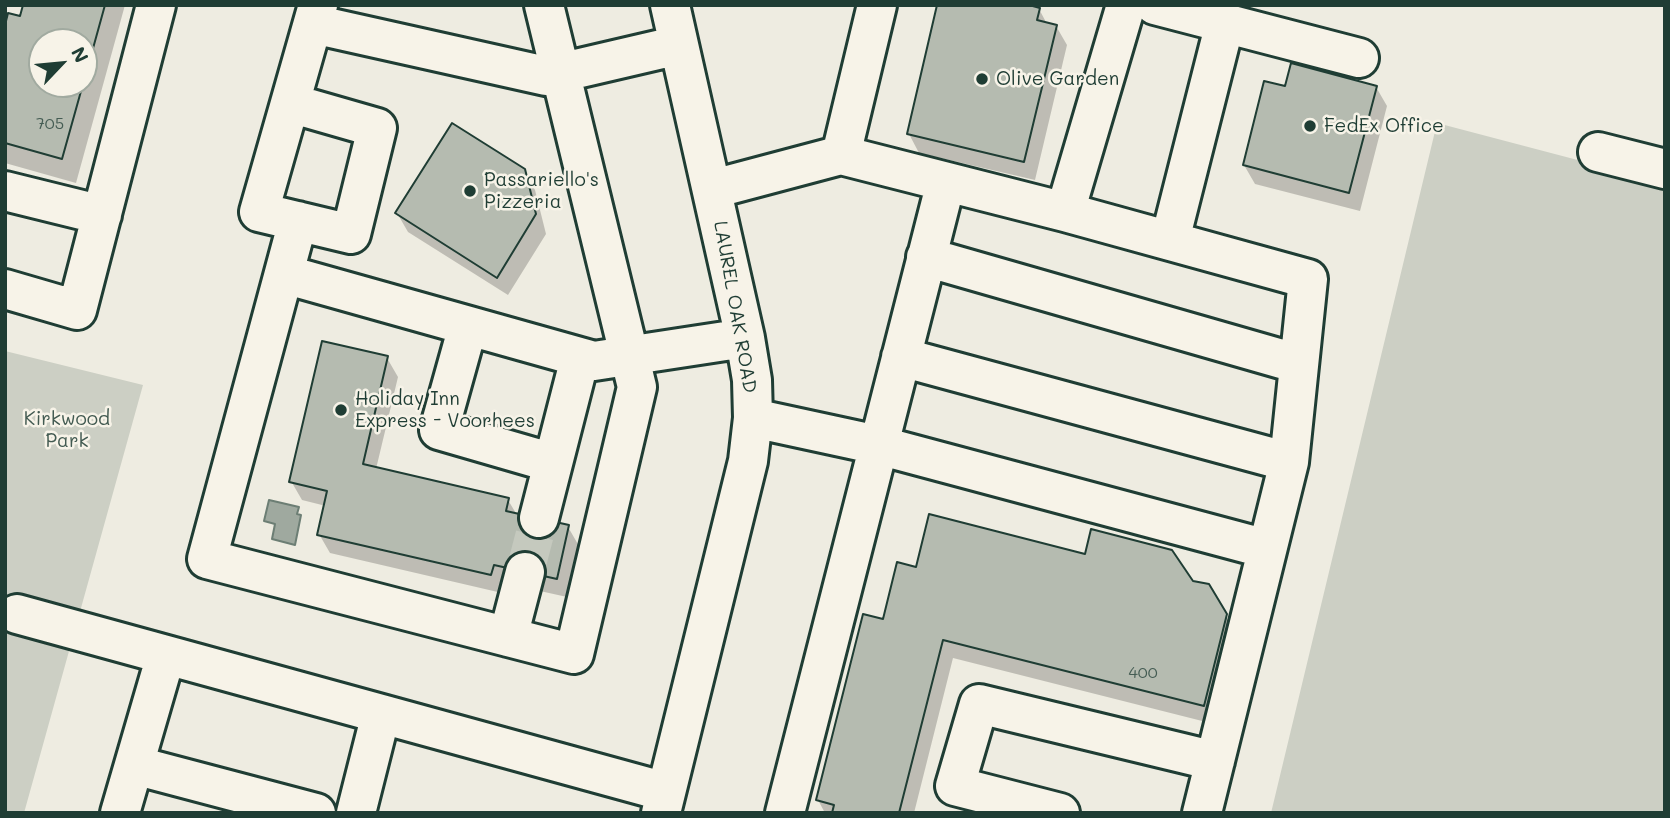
<!DOCTYPE html>
<html>
<head>
<meta charset="utf-8">
<style>
	body { margin:0 }
	#map { position:relative; width:1670px; height:818px; overflow:hidden; background:#eeece1; font-family:Mali,sans-serif }
	canvas { display:block }
	.frame { position:absolute; inset:0; border:7px solid #1f3d34; pointer-events:none }
	.north { position:absolute; left:28px; top:28px; width:70px; height:70px; box-sizing:border-box; background:#f7f3e8; border:2px solid #a1aaa0; border-radius:50%; rotate:64deg; font-size:19px; font-weight:700; line-height:28px; text-align:center; color:#1f3d34 }
	.north::after { content:''; display:block; margin:auto; width:24px; height:32px; background:#1f3d34; clip-path:polygon(50% 0,100% 100%,50% 72%,0 100%) }
</style>
</head>
<body>
<div id="map">
<canvas width="1670" height="818"></canvas>
<div class="frame"></div>
<div class="north">N</div>
</div>
<script>
const g = document.querySelector('canvas').getContext('2d');
g.lineJoin = 'round';
function fillPath(path, color) {
  g.fillStyle = color;
  g.fill(path, 'evenodd');
}
function stroke(path, color, width, dash) {
  g.strokeStyle = color;
  g.lineWidth = width;
  g.lineCap = dash ? 'butt' : 'round';
  g.setLineDash(dash || []);
  g.stroke(path);
}
function label(font, color, halo, rows, align = 'center') {
  g.font = font + ' Mali,sans-serif';
  g.lineWidth = 5;
  g.setLineDash([]);
  g.textBaseline = 'middle';
  g.strokeStyle = halo;
  g.fillStyle = color;
  for (const [text, x, y, turn = 0] of rows) {
    g.save();
    g.translate(x, y);
    g.rotate((+turn || 0) * Math.PI / 180);
    g.textAlign = isNaN(turn) ? turn : align;
    if (halo) g.strokeText(text, 0, 0);
    g.fillText(text, 0, 0);
    g.restore();
  }
}
const green = new Path2D(`
	M1437,123L1665,183V813H1271Z
	M5,351L143,385L24,813H5Z`);
const water = new Path2D(`
	M269,500L299,507L297,514L301,515L295,545L272,539L275,524L264,521Z`);
const shadow = new Path2D(`
	M24,5H125L76,183L5,163V32L21,18ZM42,42H84V84H42Z
	M1039,9L1047,24L1056,26L1067,45L1035,180L919,153L909,134Z
	M1376,87L1387,106L1360,211L1255,184L1244,165L1287,89Z
	M523,170L535,190L546,234L508,295L408,232L397,213Z
	M387,358L398,377L376,469L508,500L517,515L568,527L579,546L567,597L504,583L502,593L330,553L319,534L326,506L302,500L291,481Z
	M917,569L1191,583L1225,615L1237,635L1214,724L953,658L914,813H825L818,800L884,622Z`);
const building = new Path2D(`
	M23,5H105L84,81V42H42V84H83L62,159L5,143V25L8,13L20,16Z
	M937,5H1029L1040,8L1037,20L1057,25L1024,162L907,134Z
	M1291,63L1377,86L1349,193L1243,165L1264,81L1285,86Z
	M452,123L525,169L536,214L497,278L395,213Z
	M322,341L388,356L363,464L509,498L506,511L569,525L557,579L494,565L491,575L317,535L327,491L289,482Z
	M929,514L1085,554L1091,529L1172,550L1193,581L1209,584L1227,614L1204,706L943,640L899,813H832L834,805L816,800L863,614L883,619L897,562L916,567Z`);
const minorTunnel = new Path2D(`
	M525,572L539,518`);
const minor = new Path2D(`
	M1155,5L1359,58
	M313,24L546,76L679,45
	M290,103L377,128L351,234L259,212L318,5
	M1598,152L1665,169
	M841,155L877,5
	M713,189L841,155L1065,212L1308,279L1289,462L1202,813
	M5,191L102,215
	M1065,212L1126,5
	M298,221L207,559L574,654L637,387L544,5
	M1170,240L1225,23
	M926,257L1299,364
	M284,274L594,361L745,338
	M5,289L77,310L156,5
	M468,326L439,430L553,463
	M901,357L1289,462
	M753,418L878,445L1267,549
	M539,518L580,358
	M17,614L666,792
	M508,637L525,572
	M134,765L316,813
	M120,813L166,655
	M356,813L381,714
	M661,813L748,461L753,418L752,380L745,338L670,5
	M785,813L946,182
	M1060,813L955,786L979,704L1215,761`);
const markers = [
	[982,79,7,"#1f3d34"],
	[1310,126,7,"#1f3d34"],
	[470,191,7,"#1f3d34"],
	[341,410,7,"#1f3d34"]
];
const numberNames = [
	["705",50,124],
	["400",1143,673]
];
const poiNames = [
	["Olive Garden",996,79],
	["FedEx Office",1324,126],
	["Passariello's",484,180],
	["Pizzeria",484,202],
	["Holiday Inn",355,399],
	["Express - Voorhees",355,421]
];
const streetNames = [
	["LAUREL OAK ROAD",735,307,80]
];
const parkNames = [
	["Kirkwood",67,419],
	["Park",67,441]
];
fillPath(green, '#cccfc4');
fillPath(water, '#9fa99f');
stroke(water, '#6c7e74', 2);
fillPath(shadow, '#0003');
fillPath(building, '#b5bbb0');
stroke(building, '#1f3d34', 2);
stroke(minorTunnel, '#c5c9be', 38, [38, 19]);
stroke(minor, '#1f3d34', 44);
stroke(minor, '#f7f3e8', 38);
for (const [x, y, r, color] of markers) {
  const dot = new Path2D();
  dot.arc(x, y, r, 0, 2 * Math.PI);
  g.fillStyle = color;
  g.fill(dot);
  stroke(dot, '#f7f3e8', 2.5);
}
label('16px', '#445c53', null, numberNames);
label('19px', '#1f3d34', '#f7f3e8', poiNames, 'left');
label('19px', '#1f3d34', '#f7f3e8', streetNames);
label('19px', '#425a51', '#f7f3e8', parkNames);
</script>
</body>
</html>
